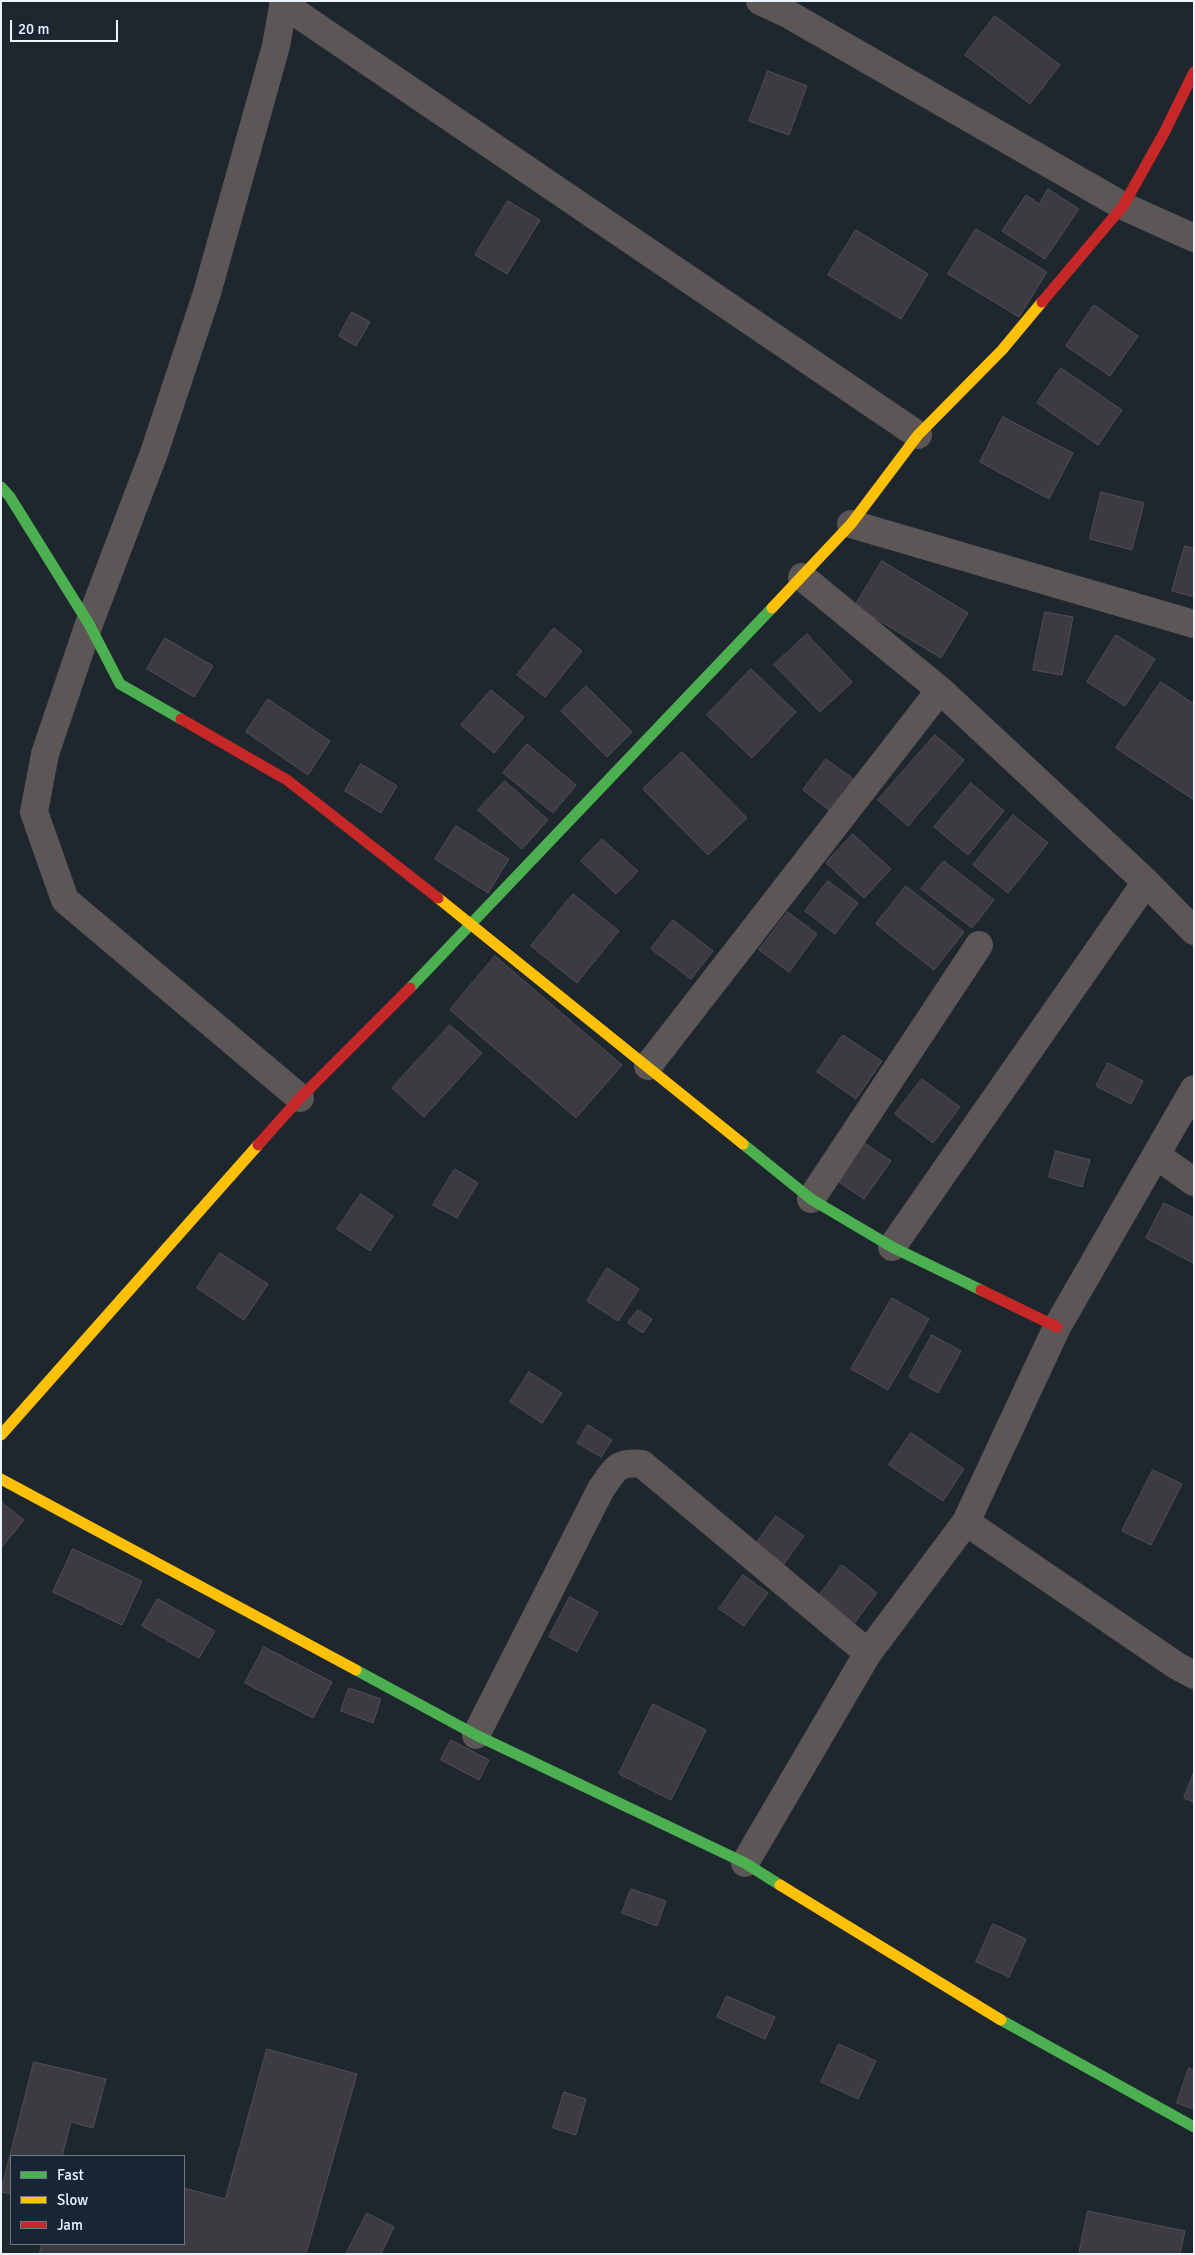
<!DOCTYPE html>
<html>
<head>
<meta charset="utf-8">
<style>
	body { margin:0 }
	#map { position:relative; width:1195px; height:2255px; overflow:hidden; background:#1e262e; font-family:Signika,sans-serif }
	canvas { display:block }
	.frame { position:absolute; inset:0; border:2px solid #eaf3fe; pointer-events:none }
	.legend { position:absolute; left:10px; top:2155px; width:175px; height:90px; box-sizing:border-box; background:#172535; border:1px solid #6b7785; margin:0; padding:6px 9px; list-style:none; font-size:15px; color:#eaf3fe }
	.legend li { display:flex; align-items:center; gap:10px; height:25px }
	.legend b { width:25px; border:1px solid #6b7785 }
	.scale { position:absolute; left:10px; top:20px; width:108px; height:22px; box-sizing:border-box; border:2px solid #eaf3fe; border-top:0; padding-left:6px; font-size:15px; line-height:18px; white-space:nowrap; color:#eaf3fe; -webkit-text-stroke:4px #172535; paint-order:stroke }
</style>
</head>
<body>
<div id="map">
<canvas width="1195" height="2255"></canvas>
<div class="frame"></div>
<ul class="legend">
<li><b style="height:6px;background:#4caf50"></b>Fast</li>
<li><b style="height:6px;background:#ffc107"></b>Slow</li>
<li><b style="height:6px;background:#c62828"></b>Jam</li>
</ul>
<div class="scale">20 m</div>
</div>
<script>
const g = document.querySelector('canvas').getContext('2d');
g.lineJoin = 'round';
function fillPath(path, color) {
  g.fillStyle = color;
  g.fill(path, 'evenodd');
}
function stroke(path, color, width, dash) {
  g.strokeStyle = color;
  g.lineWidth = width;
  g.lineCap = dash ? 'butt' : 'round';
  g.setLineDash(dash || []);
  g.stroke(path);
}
const building = new Path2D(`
	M995,16L1060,65L1030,104L965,55Z
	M768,71L807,86L789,135L749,121Z
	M1048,189L1079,209L1045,259L1002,231L1026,195L1039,204Z
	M508,201L540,220L507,274L475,255Z
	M976,229L1047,272L1019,317L948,274Z
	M856,230L928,274L901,319L828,275Z
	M1094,305L1138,336L1110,376L1066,346Z
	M352,312L370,322L356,346L339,336Z
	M1061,368L1122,410L1098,445L1037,403Z
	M1003,417L1073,453L1049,499L980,462Z
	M1101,492L1144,503L1132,550L1090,539Z
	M1185,546L1194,548V597L1172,591Z
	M882,561L968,613L941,658L855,606Z
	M1045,612L1073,617L1062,675L1033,670Z
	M554,628L582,651L545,697L517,675Z
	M807,634L852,682L820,712L774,665Z
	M1116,635L1155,659L1125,706L1087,682Z
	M165,638L213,666L194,697L147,669Z
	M751,669L796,712L752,758L707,715Z
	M1161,682L1194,704V800L1116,748Z
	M586,686L632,732L607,757L561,711Z
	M491,690L524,717L494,753L461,725Z
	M268,699L330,741L308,775L246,732Z
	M935,735L964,760L908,826L878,800Z
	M527,744L576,785L553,813L503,773Z
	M682,752L747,818L708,855L643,789Z
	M826,759L859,783L835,815L803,790Z
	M361,764L397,786L381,813L345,791Z
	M505,781L548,820L522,849L478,810Z
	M971,783L1004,811L968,855L934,827Z
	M1013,815L1048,843L1008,893L973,865Z
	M456,826L509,859L488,893L435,859Z
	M853,834L891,869L864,898L826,863Z
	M602,839L638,871L616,894L581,861Z
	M944,861L994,900L972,928L921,889Z
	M828,881L858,903L835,934L805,911Z
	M906,886L964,932L934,970L876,924Z
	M573,894L619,931L577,983L531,946Z
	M788,912L817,934L789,972L759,950Z
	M673,920L713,951L691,979L651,949Z
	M495,956L622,1065L576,1118L450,1010Z
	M450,1025L482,1053L424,1117L392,1088Z
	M843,1035L882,1061L856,1099L817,1072Z
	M1108,1063L1143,1081L1131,1104L1096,1086Z
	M922,1079L960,1107L933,1143L895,1114Z
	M860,1140L891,1161L864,1199L833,1178Z
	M1056,1151L1090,1160L1082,1187L1049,1177Z
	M455,1169L478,1183L457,1218L433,1205Z
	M361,1194L393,1216L370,1251L337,1229Z
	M1164,1203L1194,1218L1193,1263L1146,1238Z
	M220,1253L268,1284L244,1320L197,1288Z
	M607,1268L639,1289L618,1321L587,1301Z
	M892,1298L929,1319L888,1390L851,1369Z
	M638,1310L652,1319L643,1333L628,1323Z
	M932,1335L961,1351L938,1393L909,1377Z
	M529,1372L562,1393L542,1423L510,1402Z
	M588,1425L612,1440L601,1457L577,1443Z
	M911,1433L964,1469L943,1501L889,1465Z
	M1153,1470L1182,1484L1151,1545L1122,1531Z
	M1,1502L24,1520L1,1548Z
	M776,1516L804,1536L781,1568L753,1548Z
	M73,1549L142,1581L122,1625L53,1592Z
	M842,1565L877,1593L852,1626L817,1598Z
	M743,1575L768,1593L744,1626L719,1609Z
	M570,1597L598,1612L577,1652L549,1637Z
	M158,1599L215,1631L199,1658L142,1626Z
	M264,1647L332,1682L313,1718L245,1683Z
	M349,1688L381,1699L373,1723L341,1711Z
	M653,1704L706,1730L671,1800L619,1774Z
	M451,1740L489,1760L479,1780L441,1760Z
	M1194,1772V1802L1184,1798Z
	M631,1889L666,1901L657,1926L622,1913Z
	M993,1924L1026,1939L1009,1977L976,1962Z
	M727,1996L775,2017L765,2039L717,2017Z
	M839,2044L876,2061L858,2099L821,2082Z
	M267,2049L357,2074L306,2254H39L42,2244H184V2188L225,2199Z
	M34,2062L106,2079L93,2128L71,2122L62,2156H11V2194L1,2192Z
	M1189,2068L1194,2070V2109L1177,2103Z
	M564,2092L586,2099L576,2135L553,2128Z
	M1088,2211L1185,2231L1180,2254H1079Z
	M367,2213L394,2227L381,2254H346Z`);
const street = new Path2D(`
	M284,1L276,46L207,293L154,453L89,624L45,754L34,812L65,900L300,1098
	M760,1L788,14L1123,206L1194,238
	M283,4L918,435
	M851,524L1194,624
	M802,577L940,690L1146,882L1194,931
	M648,1066L940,690
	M1156,1155L1194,1182
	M811,1199L979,945
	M892,1247L1146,882
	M966,1522L1177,1666L1194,1675
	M476,1735L601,1489C615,1470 616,1461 642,1464L868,1653
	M745,1863L868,1653L966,1522L1057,1327L1194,1089`);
const fast = new Path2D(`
	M1,487L10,497L89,624L120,684L181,719
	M410,988L772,608
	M743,1144L811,1199L892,1247L981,1290
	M356,1670L476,1735L745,1863L780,1885
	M1001,2020L1194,2127`);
const slow = new Path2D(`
	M772,608L851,524L918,435L1002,350L1042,302
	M438,898L743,1144
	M1,1435L258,1145
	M1,1479L356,1670
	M780,1885L1001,2020`);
const jam = new Path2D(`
	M1042,302L1123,206L1164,133L1194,72
	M181,719L287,780L438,898
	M258,1145L300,1098L410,988
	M981,1290L1057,1327`);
fillPath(building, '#3e3a41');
stroke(building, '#514f55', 1);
stroke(street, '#5c5656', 28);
stroke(fast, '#4caf50', 11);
stroke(slow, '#ffc107', 11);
stroke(jam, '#c62828', 11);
</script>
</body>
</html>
